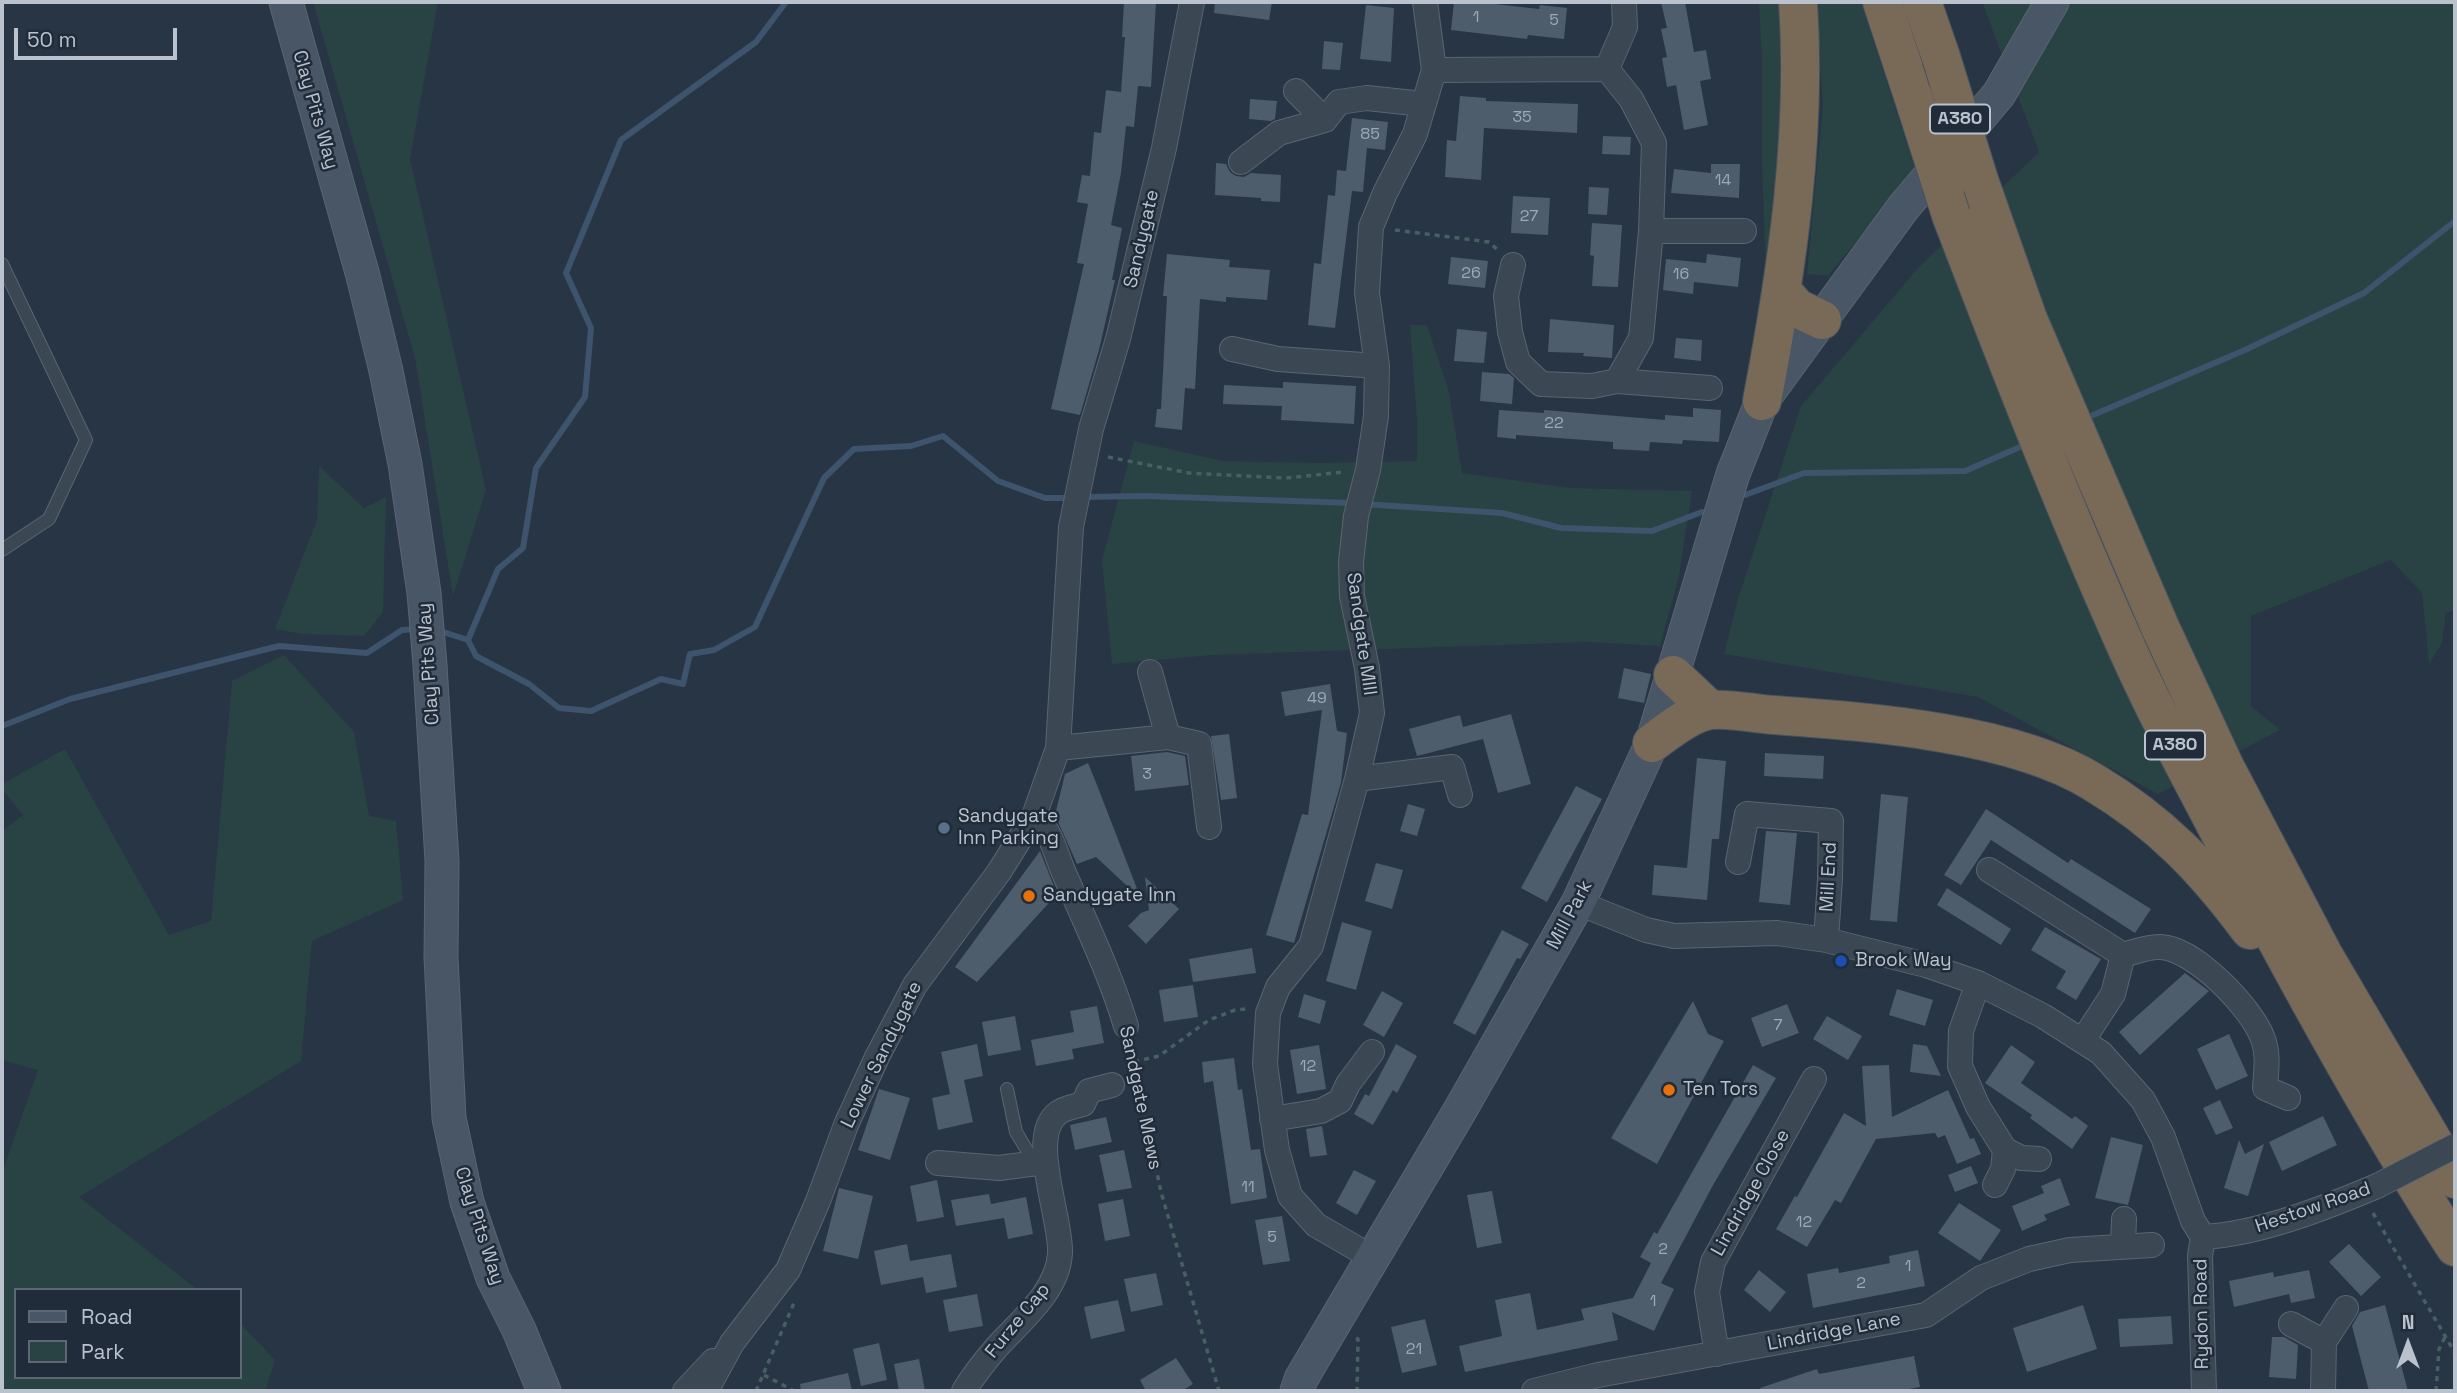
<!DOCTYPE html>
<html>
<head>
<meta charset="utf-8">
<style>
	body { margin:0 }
	#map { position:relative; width:2457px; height:1393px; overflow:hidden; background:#273544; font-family:"Space Grotesk",sans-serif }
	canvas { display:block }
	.frame { position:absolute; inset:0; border:4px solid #b9c2cd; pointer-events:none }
	.legend { position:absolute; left:14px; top:1288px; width:228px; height:91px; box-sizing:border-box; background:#202c39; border:2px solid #5d6874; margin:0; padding:9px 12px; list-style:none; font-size:21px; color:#b9c2cd }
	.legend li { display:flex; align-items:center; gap:14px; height:35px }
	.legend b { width:35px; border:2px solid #5d6874 }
	.north { position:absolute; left:2373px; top:1309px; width:70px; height:70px; -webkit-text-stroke:5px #202c39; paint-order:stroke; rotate:0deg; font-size:19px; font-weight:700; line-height:28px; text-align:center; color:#b9c2cd }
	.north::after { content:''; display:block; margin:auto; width:24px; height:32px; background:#b9c2cd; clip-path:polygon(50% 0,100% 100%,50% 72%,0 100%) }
	.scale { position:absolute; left:14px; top:28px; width:163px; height:32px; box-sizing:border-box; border:4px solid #b9c2cd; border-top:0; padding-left:9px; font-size:21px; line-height:24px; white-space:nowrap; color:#b9c2cd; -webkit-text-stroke:5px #202c39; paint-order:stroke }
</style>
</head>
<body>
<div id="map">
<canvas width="2457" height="1393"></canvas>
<div class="frame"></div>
<ul class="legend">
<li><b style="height:9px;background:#495666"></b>Road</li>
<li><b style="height:19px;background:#294344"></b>Park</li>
</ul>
<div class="north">N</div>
<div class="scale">50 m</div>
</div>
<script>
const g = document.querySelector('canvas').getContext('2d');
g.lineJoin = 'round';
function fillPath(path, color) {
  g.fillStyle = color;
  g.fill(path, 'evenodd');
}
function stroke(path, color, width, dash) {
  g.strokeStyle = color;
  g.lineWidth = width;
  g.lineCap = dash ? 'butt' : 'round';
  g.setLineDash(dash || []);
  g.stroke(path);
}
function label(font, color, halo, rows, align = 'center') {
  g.font = font + ' "Space Grotesk",sans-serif';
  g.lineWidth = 5;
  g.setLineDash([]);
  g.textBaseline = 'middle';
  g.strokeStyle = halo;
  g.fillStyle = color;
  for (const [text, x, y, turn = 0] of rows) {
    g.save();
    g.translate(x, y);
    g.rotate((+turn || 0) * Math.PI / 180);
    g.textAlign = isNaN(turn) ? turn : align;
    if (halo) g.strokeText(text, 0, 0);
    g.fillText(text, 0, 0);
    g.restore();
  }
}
const green = new Path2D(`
	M313,2H438L410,159L486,490L453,596L415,358Z
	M1759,2H1782L1786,55L1767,305L1762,165V60Z
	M1816,2H1861L1915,169L1828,276L1807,274L1823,107Z
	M1982,2H2455V610L2446,613L2442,643L2429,664L2422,593L2391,560L2251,616V706L2280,730L2158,794L1978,697L1724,654L1738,599L1801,406L1918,268L2039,152Z
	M1410,325H1427L1449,392L1462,473L1571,488L1692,491L1679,576L1660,646L1588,642L1212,655L1112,664L1102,560L1134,441L1223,461L1320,463L1417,461V421Z
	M319,466L364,508L386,497L383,612L364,636L302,634L275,629L317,520Z
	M284,655L354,732L369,816L396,821L403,900L312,941L301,1061L79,1197L198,1290H16V1377H240V1323L275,1360L265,1391H2V1173L38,1070L2,1060V831L23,815L2,789V784L65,749L169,935L211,921L232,681Z`);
const stream = new Path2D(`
	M2093,415L2245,350L2364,293L2455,221
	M1745,495L1804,473L1965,471L2020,447
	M1083,497L1144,496L1352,503
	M1363,504L1502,513L1561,528L1652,531L1702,512
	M437,630L468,640L498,569L523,548L536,468L585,397L591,328L566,273L621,140L756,42L786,2
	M468,640L476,656L529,684L559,708L591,711L661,679L683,684L690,654L714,650L755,627L824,478L854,449L911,446L943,436L998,481L1045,498H1073
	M2,726L70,699L279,646L367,653L402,630L419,629`);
const building = new Path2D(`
	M1124,2H1156L1151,87L1138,86L1134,127L1126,126L1121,173L1111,225L1122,228L1112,280H1115L1099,350L1080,415L1051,409L1084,264L1077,263L1088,204L1077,202L1082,175L1090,176L1094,132L1101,133L1106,90L1121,92L1125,37H1122Z
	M1215,2H1272L1269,20L1214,13Z
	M1454,2H1477L1539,9L1540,5L1567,8L1564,39L1528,35L1527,39L1451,30Z
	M1661,2H1685L1694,52L1706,50L1711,79L1700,81L1708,125L1684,130L1676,85L1667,87L1662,58L1667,57L1661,29L1667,28Z
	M1366,5L1394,8L1391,62L1360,59Z
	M1324,41L1343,43L1340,70L1322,69Z
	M1460,96L1486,98V101L1578,104L1577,133L1484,128L1481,180L1445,177L1447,140L1456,141Z
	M1250,99L1277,101L1275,119L1271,121L1249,119Z
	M1352,118L1388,122L1385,150L1367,148L1363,192L1352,191L1335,328L1308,325L1314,263L1321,264L1328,195L1335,196L1337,170L1346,171Z
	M1603,136L1631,137L1630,155L1602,154Z
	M1216,163L1226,164L1230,172L1236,176L1244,177L1251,173L1281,175L1280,202L1261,201V198L1215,195Z
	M1711,164H1740L1739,198L1671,193L1674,169L1711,173Z
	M1589,187L1609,188L1607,215L1588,214Z
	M1513,196L1550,198L1548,235L1511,233Z
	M1592,223L1622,225L1618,287L1592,286L1594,256L1590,255Z
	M1167,254L1230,260L1229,267L1270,270L1267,300L1226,297V302L1200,299L1195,389L1185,388L1182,430L1155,427L1157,409H1161L1167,296H1163Z
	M1707,254L1741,258L1738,287L1694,282L1693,294L1663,290L1666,259L1706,263Z
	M1451,257L1488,261L1485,288L1448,284Z
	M1550,319L1614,325L1612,358L1583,356L1584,353L1548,352Z
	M1457,329L1487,332L1484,363L1454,361Z
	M1676,338L1702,340L1701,361L1674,358Z
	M1482,372L1509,374L1514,378L1512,404L1480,401Z
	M1283,382L1356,386L1354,424L1281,420L1282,406L1223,404L1224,385L1283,388Z
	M1693,408L1721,410L1719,442L1683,440L1682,444L1650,442L1649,451L1613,449V442L1516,435V439L1497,437L1499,410L1544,413V410L1665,420V415L1693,417Z
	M1624,668L1651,674L1644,703L1618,698Z
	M1330,684L1337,731L1347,733L1341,783L1294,943L1266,935L1302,814L1308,815L1322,710L1285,716L1281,692Z
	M1511,714L1531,784L1498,793L1483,739L1417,756L1409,729L1460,715L1463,727Z
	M1229,734L1237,798L1221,800L1211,736Z
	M1167,752L1185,756L1189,785L1135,791L1131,756Z
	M1765,753L1824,756L1823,779L1764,776Z
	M1697,758L1726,761L1719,839H1712L1707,900L1652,895L1654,865L1687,868Z
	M1088,763L1097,785L1141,899L1096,857L1077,864L1059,824L1056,811L1065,774Z
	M1576,786L1602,799L1547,902L1521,888Z
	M1881,794L1908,797L1897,922L1870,920Z
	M1408,804L1425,809L1417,836L1400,831Z
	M1986,809L2068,863L2071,859L2151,909L2135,933L1991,840L1961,885L1944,875Z
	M1766,831L1797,833L1790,905L1759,902Z
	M1040,851L1057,894L977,982L955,967Z
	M1376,863L1403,870L1392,909L1365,901Z
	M1145,877L1179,909L1146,944L1128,926L1141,913L1149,910Z
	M1947,888L2011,929L2001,945L1937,905Z
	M1342,922L1372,931L1356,990L1326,981Z
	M2045,927L2101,959L2076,1000L2056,988L2066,971L2031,950Z
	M1502,930L1529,944L1520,959L1517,958L1475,1035L1453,1023Z
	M1252,948L1256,973L1193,982L1189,959Z
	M2185,973L2209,991L2140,1055L2119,1032Z
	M1193,985L1198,1017L1164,1022L1159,990Z
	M1897,989L1933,1000L1925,1026L1889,1015Z
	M1382,991L1403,1003L1384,1037L1363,1025Z
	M1304,994L1326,1001L1320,1024L1298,1017Z
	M1693,1001L1708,1034L1724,1041L1657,1164L1611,1138Z
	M1787,1004L1799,1033L1762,1047L1751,1018Z
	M1097,1006L1104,1043L1072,1049L1074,1059L1036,1066L1031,1040L1074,1032L1070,1011Z
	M1015,1016L1021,1050L988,1056L982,1022Z
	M1827,1016L1862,1036L1848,1060L1813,1039Z
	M2229,1034L2248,1076L2216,1090L2197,1049Z
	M977,1044L983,1076L964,1080L973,1122L938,1130L932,1098L950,1094L941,1052Z
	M1396,1044L1417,1056L1397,1093L1393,1090L1373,1125L1354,1114L1365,1094L1369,1096Z
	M1913,1044L1927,1046L1941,1076L1910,1072Z
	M1319,1045L1326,1089L1297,1094L1290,1050Z
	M2011,1045L2035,1062L2021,1083L2072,1119L2075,1116L2088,1126L2072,1149L2030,1118L2032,1115L1985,1083Z
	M1234,1058L1238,1090L1242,1089L1251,1150L1260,1149L1267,1198L1231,1204L1213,1081L1204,1083L1202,1062Z
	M1753,1065L1776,1078L1712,1187L1661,1283L1674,1289L1654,1331L1612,1312L1618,1340L1465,1372L1459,1346L1502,1336L1495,1300L1530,1293L1537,1330L1584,1320L1581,1309L1633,1298L1651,1263L1640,1257L1654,1232L1657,1234Z
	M1889,1065L1892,1117L1948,1090L1970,1139L1974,1138L1981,1154L1957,1164L1945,1135L1938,1138L1935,1133L1876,1139L1841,1203L1835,1200L1807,1247L1776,1229L1795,1196L1797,1197L1844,1113L1866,1126L1862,1066Z
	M879,1089L910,1098L890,1160L858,1150Z
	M2220,1100L2233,1128L2216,1135L2203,1108Z
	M2323,1116L2337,1145L2282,1171L2269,1142Z
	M1106,1117L1112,1142L1075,1150L1070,1125Z
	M1322,1126L1327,1155L1310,1157L1306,1129Z
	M2111,1137L2143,1145L2128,1205L2095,1198Z
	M2239,1140L2245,1154L2264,1144L2248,1196L2224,1188Z
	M1124,1150L1132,1188L1107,1192L1099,1155Z
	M1971,1166L1978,1183L1955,1192L1948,1175Z
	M1354,1170L1376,1181L1357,1215L1336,1203Z
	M2060,1178L2070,1205L2044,1215L2047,1220L2022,1231L2012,1206L2044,1193L2041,1186Z
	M937,1180L944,1217L917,1222L910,1186Z
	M839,1188L873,1196L858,1259L823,1251Z
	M1492,1191L1502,1243L1477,1248L1467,1195Z
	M989,1194L991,1204L1026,1197L1033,1234L1008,1239L1004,1218L956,1226L951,1200Z
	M1123,1199L1130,1236L1105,1241L1098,1204Z
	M1959,1203L2001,1230L1980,1261L1938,1233Z
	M1282,1216L1290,1261L1263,1265L1255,1220Z
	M907,1244L910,1261L951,1254L957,1287L926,1293L923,1277L881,1285L874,1251Z
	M2349,1244L2381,1277L2361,1296L2329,1262Z
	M1918,1250L1925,1286L1813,1308L1807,1274L1838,1268L1839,1273L1890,1263L1889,1256Z
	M1759,1270L1786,1292L1770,1312L1744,1290Z
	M2309,1270L2315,1298L2291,1303L2289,1294L2234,1307L2229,1281L2273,1272L2274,1277Z
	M1156,1273L1163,1305L1131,1312L1124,1279Z
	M977,1294L983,1326L949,1332L943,1300Z
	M1118,1300L1125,1331L1091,1339L1084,1307Z
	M2083,1305L2097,1349L2027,1372L2013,1328Z
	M2385,1305L2408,1391H2369L2352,1326L2360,1312Z
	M2171,1316L2173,1344L2120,1347L2118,1319Z
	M1425,1319L1437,1365L1402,1373L1391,1327Z
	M2272,1337H2284L2298,1345L2296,1379L2269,1377Z
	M879,1343L887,1380L861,1386L853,1349Z
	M1914,1356L1920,1387L1898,1391H1761L1760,1388L1817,1369L1819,1374Z
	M1176,1358L1193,1384L1182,1391H1146L1140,1380Z
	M919,1359L925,1391H899L894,1364Z
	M848,1373L852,1391H801L800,1384Z`);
const path = new Path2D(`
	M1395,230L1489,242L1499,251
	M1108,457L1189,473L1286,478L1344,472
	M1131,1048L1161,1192L1219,1391
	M1126,1067L1133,1062L1159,1056L1209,1020L1235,1010L1246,1009
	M2373,1213L2455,1353
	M1356,1338L1358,1339L1357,1391
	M764,1375L794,1391
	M756,1391L794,1303
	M2436,1391L2439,1349L2445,1337`);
const lane = new Path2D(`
	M2,264L86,440L49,519L2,550
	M1007,1089L1016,1132L1034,1162`);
const street = new Path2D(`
	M1434,70L1607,69L1625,27L1624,2
	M1296,91L1325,120
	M1241,162L1279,133L1325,120L1339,102L1367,98L1423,104
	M1651,231H1744
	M1513,265L1506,296L1510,332L1518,362L1541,384L1592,386L1617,381L1641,338L1651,231L1654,143L1631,99L1607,69
	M1232,349L1278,359L1377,366
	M1617,381L1710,388
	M1168,737L1199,744L1209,827
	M1058,748L1168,737L1150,672
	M1357,779L1452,767L1460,795
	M1034,816C1053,834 1054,850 1064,873C1086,924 1110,973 1126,1026
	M1738,862L1747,814L1831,821L1830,879L1826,940
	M1989,870L2123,955L2113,994L2083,1040
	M1578,903L1646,930L1674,936L1777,933L1826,940L1926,965L1978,983L2043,1016L2101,1053L2143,1100L2163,1137L2193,1221L2203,1237
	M2123,955C2134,952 2150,946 2161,947C2195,949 2252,1008 2263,1039C2269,1055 2266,1071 2265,1088L2288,1098
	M1978,983L1961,1031L1960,1066L1978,1107L2005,1150L2003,1169L1995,1185
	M1272,1119L1321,1111L1340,1101L1348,1084L1372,1052
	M2005,1150L2021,1158L2039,1159
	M938,1163L999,1168L1045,1162
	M2203,1237C2259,1234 2325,1208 2377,1186
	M2203,1237L2200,1256L2204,1391
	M2123,1245L2124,1219
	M1373,1258L1316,1225L1290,1196L1277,1150L1265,1064L1268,1013L1278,987L1311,946L1357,779L1372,713L1367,668L1352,596L1351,562L1356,516L1368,470L1376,416L1377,366L1367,293L1371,227L1385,193L1415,134L1434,70L1425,2
	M2291,1324L2324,1342
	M1717,1354L1707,1292L1713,1262L1814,1079
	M685,1391L713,1361
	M706,1391L732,1343L788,1270L818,1201L846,1125L877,1057L915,985L999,872L1034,816L1058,748L1071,527L1091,429L1118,339L1164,148L1192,2
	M964,1391C973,1376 984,1362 996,1348C1020,1321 1058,1292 1060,1253C1062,1219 1027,1136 1058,1113C1064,1108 1076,1106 1083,1104L1089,1091L1112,1085
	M1534,1391L1598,1375L1926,1315L1981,1278L2029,1259L2070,1250L2152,1245
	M2323,1391L2324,1342L2346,1308`);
const secondary = new Path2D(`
	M286,2L363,276L386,371L405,464L424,593L430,665L442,861L441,957L449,1118L467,1202L493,1278L519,1330L544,1391
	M1297,1391L1301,1379L1459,1112L1578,903L1652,743L1733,474L1762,401L1903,208L1999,94L2052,2`);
const highway = new Path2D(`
	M1882,2L1913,96
	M1922,2L1941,57
	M1979,180L2028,319L2160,627L2224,765L2323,954L2455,1179
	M1951,215C2006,359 2062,503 2125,644C2158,719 2199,792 2237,866C2305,995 2376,1124 2455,1247
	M1783,292L1797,308L1822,320
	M1762,401C1787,270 1807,136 1798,2
	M1673,675L1710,710
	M1652,743C1667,732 1691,712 1711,710C1731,708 1754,714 1774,715C1869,722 2012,732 2093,782C2160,822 2204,868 2250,930`);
const streetBridge = new Path2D(`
	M2377,1186L2455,1146`);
const highwayBridge = new Path2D(`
	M1941,57L1979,180
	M1913,96L1951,215`);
const markers = [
	[944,828,7,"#5c6f8a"],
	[1029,896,7,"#e8710a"],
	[1841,961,7,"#1a4fb4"],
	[1669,1090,7,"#e8710a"]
];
const numberNames = [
	["1",1476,18],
	["5",1554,21],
	["35",1522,118],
	["85",1370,135],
	["14",1723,181],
	["27",1529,217],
	["26",1471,274],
	["16",1681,275],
	["22",1554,424],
	["49",1317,699],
	["3",1147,775],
	["7",1778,1026],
	["12",1308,1067],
	["11",1248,1188],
	["12",1804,1223],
	["5",1272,1238],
	["2",1663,1250],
	["1",1908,1267],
	["2",1861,1284],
	["1",1653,1302],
	["21",1414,1350]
];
const shields = [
	[1960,119,60],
	[2175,745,60]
];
const shieldNames = [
	["A380",1960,119],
	["A380",2175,745]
];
const streetNames = [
	["Clay Pits Way",315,110,74],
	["Sandygate",1142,239,-77],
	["Sandgate MIll",1361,634,82],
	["Clay Pits Way",429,664,-94],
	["Mill End",1829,877,-87],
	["Mill Park",1570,915,-62],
	["Lower Sandygate",882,1055,-64],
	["Sandgate Mews",1140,1098,78],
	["Lindridge Close",1751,1193,-61],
	["Hestow Road",2313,1208,-19],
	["Clay Pits Way",479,1226,72],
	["Rydon Road",2202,1314,-91],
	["Furze Cap",1018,1321,-51],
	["Lindridge Lane",1834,1332,-11]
];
const poiNames = [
	["Sandygate",958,817],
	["Inn Parking",958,839],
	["Sandygate Inn",1043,896],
	["Brook Way",1855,961],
	["Ten Tors",1683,1090]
];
fillPath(green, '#294344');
stroke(stream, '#3d546c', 6);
fillPath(building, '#4d5d6c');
stroke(lane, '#5a6570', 14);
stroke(street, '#5a6570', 26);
stroke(secondary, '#5a6570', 35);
stroke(highway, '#46525e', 40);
stroke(path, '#476061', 3.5, [5, 5]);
stroke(lane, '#3b4753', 12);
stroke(street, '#3b4753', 24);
stroke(secondary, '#495666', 33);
stroke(highway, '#796a58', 38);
stroke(streetBridge, '#5a6570', 26, []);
stroke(highwayBridge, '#46525e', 40, []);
stroke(streetBridge, '#3b4753', 24);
stroke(highwayBridge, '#796a58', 38);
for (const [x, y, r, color] of markers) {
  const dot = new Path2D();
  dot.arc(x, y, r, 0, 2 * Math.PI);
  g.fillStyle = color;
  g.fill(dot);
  stroke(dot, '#202c39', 2.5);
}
label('16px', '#9ea9b5', null, numberNames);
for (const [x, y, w] of shields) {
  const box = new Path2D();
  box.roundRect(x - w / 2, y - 14.5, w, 29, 5);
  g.fillStyle = '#202c39';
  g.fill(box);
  stroke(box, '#b9c2cd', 2);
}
label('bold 18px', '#b9c2cd', null, shieldNames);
label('19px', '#b9c2cd', '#202c39', streetNames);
label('19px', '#b9c2cd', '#202c39', poiNames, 'left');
</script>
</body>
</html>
